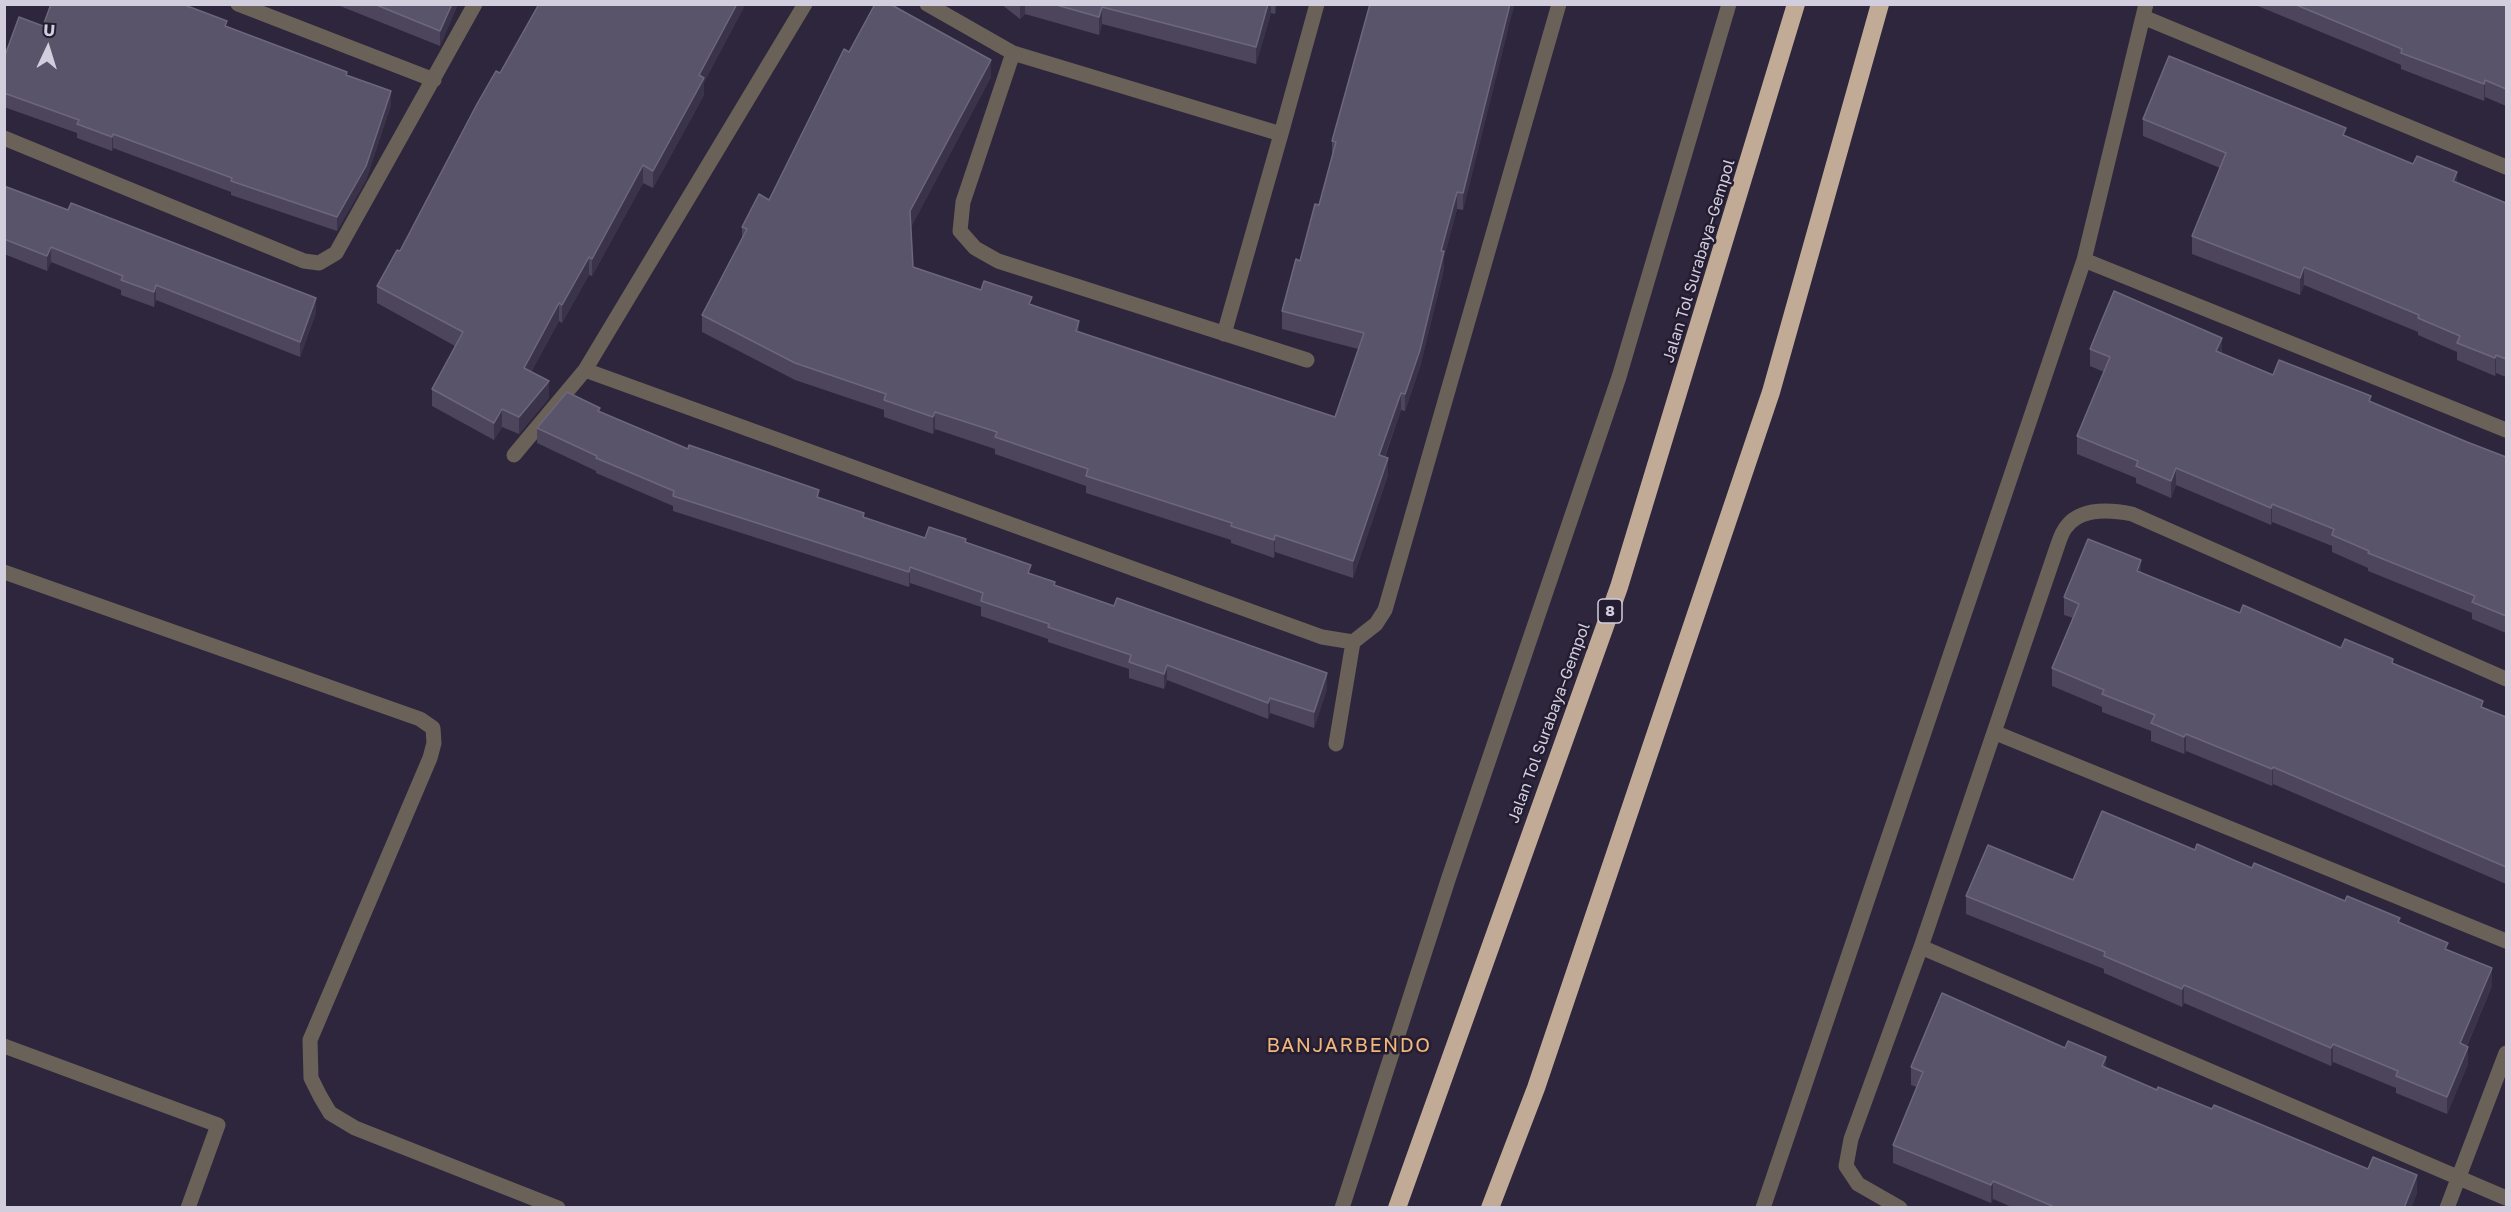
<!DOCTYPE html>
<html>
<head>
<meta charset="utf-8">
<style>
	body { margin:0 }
	#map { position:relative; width:2511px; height:1212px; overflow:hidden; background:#2d263c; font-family:"Golos Text",sans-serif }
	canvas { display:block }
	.frame { position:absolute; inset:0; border:6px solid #d2cedd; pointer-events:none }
	.north { position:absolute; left:18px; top:18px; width:60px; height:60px; -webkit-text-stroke:4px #241d32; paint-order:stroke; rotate:4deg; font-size:16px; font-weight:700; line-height:24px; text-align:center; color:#d2cedd }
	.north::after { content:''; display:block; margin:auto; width:21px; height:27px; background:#d2cedd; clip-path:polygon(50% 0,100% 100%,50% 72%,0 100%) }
</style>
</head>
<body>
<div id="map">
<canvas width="2511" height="1212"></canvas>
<div class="frame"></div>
<div class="north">U</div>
</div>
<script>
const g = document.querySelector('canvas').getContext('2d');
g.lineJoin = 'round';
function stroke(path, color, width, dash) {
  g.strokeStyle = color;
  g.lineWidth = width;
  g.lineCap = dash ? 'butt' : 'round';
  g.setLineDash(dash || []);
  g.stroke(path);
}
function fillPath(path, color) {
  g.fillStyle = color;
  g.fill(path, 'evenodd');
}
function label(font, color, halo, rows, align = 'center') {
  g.font = font + ' "Golos Text",sans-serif';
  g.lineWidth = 5;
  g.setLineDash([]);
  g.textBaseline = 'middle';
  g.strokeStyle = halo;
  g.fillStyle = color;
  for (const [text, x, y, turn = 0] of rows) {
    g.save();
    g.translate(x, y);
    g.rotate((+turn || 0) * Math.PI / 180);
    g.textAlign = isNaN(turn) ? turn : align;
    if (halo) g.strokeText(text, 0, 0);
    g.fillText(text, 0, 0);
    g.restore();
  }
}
const street = new Path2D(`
	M238,4L434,80
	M805,4L585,370L1322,637L1353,642L1376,624L1385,610L1559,4
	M927,4L1013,53L1281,134L1317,4
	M2143,17L2506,167
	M1013,53L963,202L960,231L975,248L998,261L1307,360
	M4,138L304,261L319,263L336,253L475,4
	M2084,260L2506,430
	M1224,334L1281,134
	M514,455L585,370
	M4,572L420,719L433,728L434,743L430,758L310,1040L311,1078L320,1096L330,1113L355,1128L558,1208
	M1996,733L2506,941
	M1336,744L1353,642
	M1921,947L2506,1198
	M4,1046L218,1125L188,1208
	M1342,1208L1449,877L1619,377L1729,4
	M1763,1208L2084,260L2146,4
	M1900,1208L1858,1184L1846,1166L1851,1139L1921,947L2055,553C2058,545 2061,532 2067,526C2082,507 2112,510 2132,514L2506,679
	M2447,1208L2506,1053`);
const highway = new Path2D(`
	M1397,1208L1619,587L1796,4
	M1490,1208L1536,1088L1771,392L1880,4`);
const wall = new Path2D(`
	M335,4H458L440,46Z
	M1001,4H1277L1275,14L1271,13L1256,64L1102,24L1099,35L1025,14L1020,19Z
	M2253,4H2506V106L2485,97L2484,101L2401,69V65Z
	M43,26H227L347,76L391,105L366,180L337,231L231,195V192L113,148L112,151L77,138V133L4,107V58Z
	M1508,29L1463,210L1457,209L1444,257V269L1420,367L1405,411L1401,410L1385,457L1388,475L1353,578L1275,552L1274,558L1231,543V540L1086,493V486L995,454V449L935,429L933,434L884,417V410L795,380L702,332V315L742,239V227L769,200L849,52L991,77L911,227L913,267L981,290L1032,305L1079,332L1335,417L1358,349L1282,329V311L1319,205L1332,155V141Z
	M500,73L704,83V95L653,188L643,183L592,276L589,275L562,323L559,321L531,372L549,398L519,434L502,427L494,440L432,406V389L455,346L377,303V286L400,251Z
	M2143,119L2346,136L2506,203V377L2496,373L2495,376L2457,360V352L2418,335V332L2304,285L2300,295L2192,254V236L2220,168L2143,136Z
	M4,186L316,313L300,357L156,300L154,307L121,295V290L51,262L47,271L4,254Z
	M2090,349L2222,354L2273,375L2371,402L2467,442L2506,457V633L2472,619V613L2368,571V568L2332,552V546L2272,522L2271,525L2176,485L2171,498L2136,483V478L2077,454V436L2104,372L2090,366Z
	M600,412L688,449L819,498L864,517L925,538L966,542L1055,585L1327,689L1314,728L1270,713L1268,719L1167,680L1164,689L1129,678V669L1048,642V639L981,616V607L910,583L909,587L673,511V506L596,473V471L537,443V428Z
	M2141,573L2240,613L2341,648L2393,663L2483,707L2506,717V884L2273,784L2272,786L2186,751L2184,754L2151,741V731L2102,712V707L2052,686V668L2073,618L2064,615V597Z
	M2195,850L2252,868L2400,923L2448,950L2492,986L2467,1046L2468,1064L2447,1114L2396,1093V1088L2333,1062L2331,1066L2184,1003L2182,1007L2104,973V969L1966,914V896L2073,880Z
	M2065,1048L2106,1068L2157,1090L2417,1193L2411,1208H2014L1993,1199L1991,1203L1893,1163V1145L1917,1087L1911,1085V1067Z`);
const shadedWall = new Path2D(`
	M452,4H458L440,46V31Z
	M737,4H746L704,83V95L653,188V171L699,75Z
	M1020,4H1025V14L1020,19Z
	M1268,4H1271V13L1256,64V47Z
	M1275,4H1277L1275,14Z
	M1510,4H1515L1508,29L1463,210V193Z
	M1102,7V24L1099,35V17Z
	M991,60V77L910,229V211Z
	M2485,80V97L2484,101V84Z
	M391,91V105L366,180L337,231V217Z
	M113,134V148L112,151V137Z
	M643,165V183L592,276V259Z
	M2457,172V190L2453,181Z
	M1457,192V209L1444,257V269L1420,367L1405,411V394L1441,251Z
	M51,247V262L47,271V256Z
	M589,257V275L562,323V305Z
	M2304,267V285L2300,295V278Z
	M156,285V300L154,307V292Z
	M316,298V313L300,357V342Z
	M559,303V321L524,386V368Z
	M1079,321V338L1076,331Z
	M2222,338V355L2216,351Z
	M2496,355V373L2495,376V358Z
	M549,381V398L519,434V417Z
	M1401,393V410L1379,472V455Z
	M502,409V427L494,440V423Z
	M935,412V429L933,434V417Z
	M1388,458V475L1353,578V561Z
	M2176,468V485L2171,498V481Z
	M2272,504V522L2271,525V508Z
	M1275,535V552L1274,558V540Z
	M2141,560V578L2137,571Z
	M910,567V583L909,587V572Z
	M1167,665V680L1164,689V674Z
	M1327,673V689L1314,728V712Z
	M1270,698V713L1268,719V703Z
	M2186,734V751L2184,754V737Z
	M2273,767V784L2272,786V769Z
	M2492,968V986L2460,1061V1043Z
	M2184,985V1003L2182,1007V989Z
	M2333,1044V1062L2331,1066V1048Z
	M2468,1047V1064L2447,1114V1097Z
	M2106,1057V1074L2102,1066Z
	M2417,1175V1193L2411,1208H2404Z
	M1993,1181V1199L1991,1203V1185Z`);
const building = new Path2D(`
	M51,4H182L227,21L225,26L347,72L346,75L391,91L366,166L337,217L231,181L232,178L113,134L112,137L77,124L79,120L4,93V58L19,17L43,26Z
	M374,4H452L440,31Z
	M539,4H737L699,75L704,78L653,171L643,165L592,259L589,257L562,305L559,303L524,368L549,381L519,417L502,409L494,423L432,389L463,332L377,286L397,250L400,251L477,104L496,71L500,73Z
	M875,4H890L991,60L910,211L913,267L981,290L984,281L1032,297L1029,304L1079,321L1076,331L1335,417L1364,333L1282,311L1296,259L1300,261L1315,204L1319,205L1336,142L1332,141L1370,4H1510L1463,193L1457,192L1441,251H1444L1420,350L1405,394L1401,393L1379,455L1388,458L1353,561L1275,535L1274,540L1231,526L1232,523L1086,476L1088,469L995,437L997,432L935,412L933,417L884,400L886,394L795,363L702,315L747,229L742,227L759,194L769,200L844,49L849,52Z
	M1053,4H1268L1256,47L1102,7L1099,17Z
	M2294,4H2506V89L2485,80L2484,84L2401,53L2402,49Z
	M2169,56L2346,128L2343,135L2413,164L2417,156L2457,172L2453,181L2506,203V359L2496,355L2495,358L2457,343L2460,336L2418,318L2419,315L2304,267L2300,278L2192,236L2226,153L2143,119Z
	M4,186L68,210L71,203L316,298L300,342L156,285L154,292L121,280L123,276L51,247L47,256L4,239Z
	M2114,291L2222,338L2216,351L2273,375L2279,360L2371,396L2369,401L2467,442L2506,457V616L2472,602L2475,596L2368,553L2369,551L2332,535L2334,529L2272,504L2271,508L2176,468L2171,481L2136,466L2138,461L2077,436L2110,357L2090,349Z
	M567,392L600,408L598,411L688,449L689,445L819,490L817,497L864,513L863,517L925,538L929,527L966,539L965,542L1031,565L1028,573L1055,582L1054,585L1114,606L1117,598L1327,673L1314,712L1270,698L1268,703L1167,665L1164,674L1129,662L1131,655L1048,627L1049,624L981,601L983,593L910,567L909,572L673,496L674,491L596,458L597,456L537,428Z
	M2088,539L2141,560L2137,571L2240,613L2243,605L2341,648L2345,639L2393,659L2392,663L2483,701L2481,707L2506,717V867L2273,767L2272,769L2186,734L2184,737L2151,723L2155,715L2102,694L2104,690L2052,668L2079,604L2064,597Z
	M2102,811L2195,850L2197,844L2252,868L2254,863L2345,901L2347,896L2400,918L2398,922L2448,943L2445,949L2492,968L2460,1043L2468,1047L2447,1097L2396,1076L2398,1071L2333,1044L2331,1048L2184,985L2182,989L2104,956L2105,952L1966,896L1988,845L2073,880Z
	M1942,993L2065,1048L2068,1041L2106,1057L2102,1066L2157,1090L2158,1087L2212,1109L2214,1105L2368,1169L2373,1157L2417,1175L2404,1208H2057L1993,1181L1991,1185L1893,1145L1923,1072L1911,1067Z`);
const shields = [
	[1610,611,24]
];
const shieldNames = [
	["8",1610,611]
];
const streetNames = [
	["Jalan Tol Surabaya–Gempol",1699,261,-73],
	["Jalan Tol Surabaya–Gempol",1549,723,-70]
];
const quarterNames = [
	["BANJARBENDO",1349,1046]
];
stroke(street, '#6a6158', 15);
stroke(highway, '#c2ab96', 18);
fillPath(wall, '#4c455c');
fillPath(shadedWall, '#3a3349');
fillPath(building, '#5a546a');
stroke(building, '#6d677c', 1.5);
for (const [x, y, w] of shields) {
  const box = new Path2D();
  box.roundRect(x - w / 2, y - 12, w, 24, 4.5);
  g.fillStyle = '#241d32';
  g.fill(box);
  stroke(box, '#d2cedd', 1.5);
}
label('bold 15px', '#d2cedd', null, shieldNames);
label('16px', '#d2cedd', '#241d32', streetNames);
g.letterSpacing = '1.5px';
label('20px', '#f0b67c', '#241d32', quarterNames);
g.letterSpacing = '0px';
</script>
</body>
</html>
